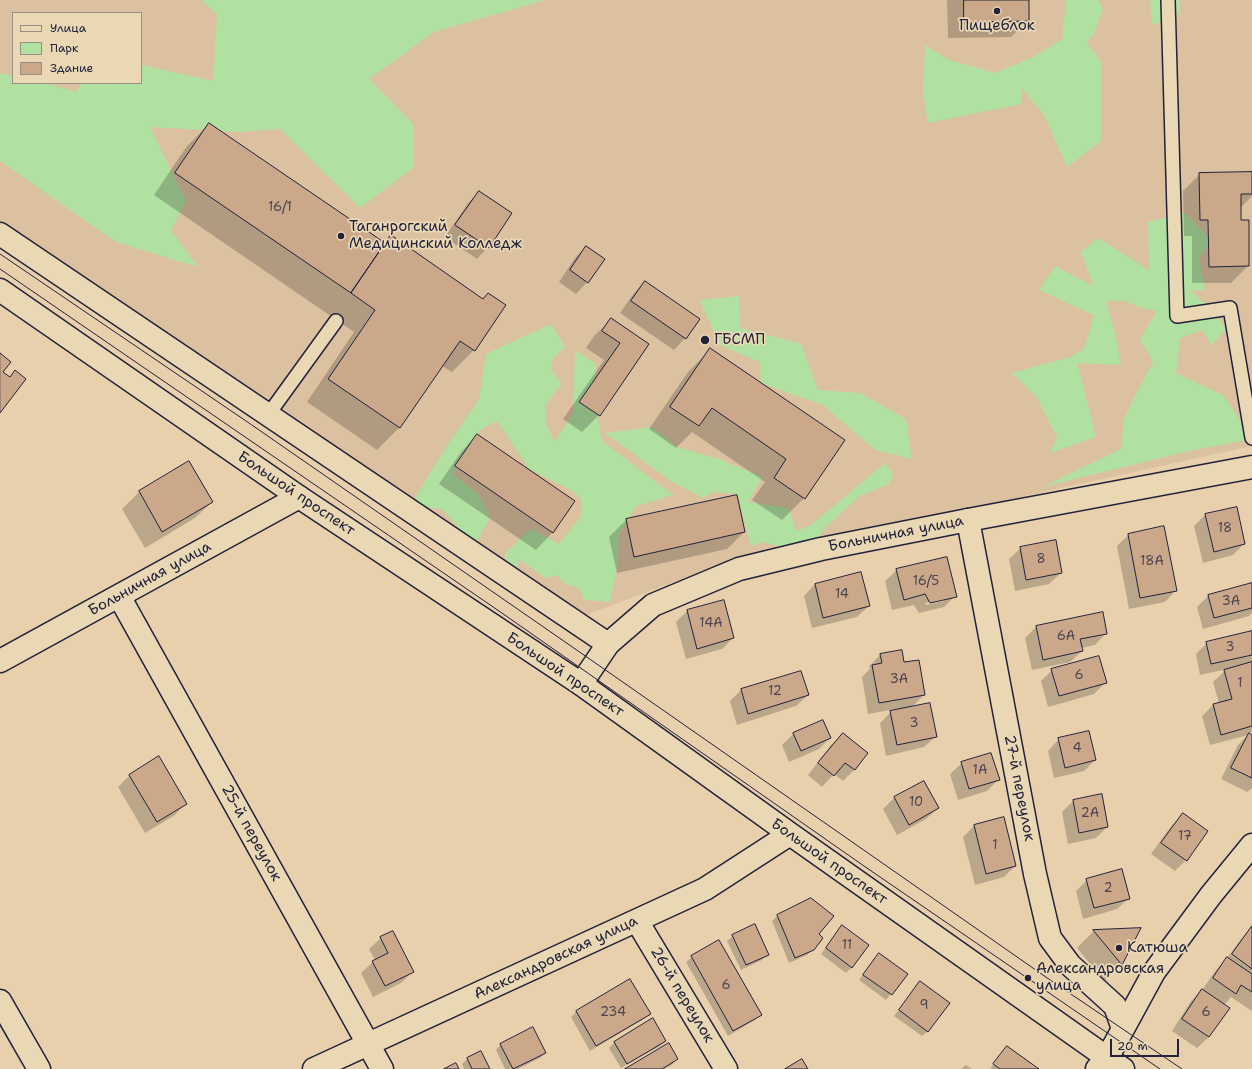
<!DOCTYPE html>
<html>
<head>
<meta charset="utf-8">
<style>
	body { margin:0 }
	#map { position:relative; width:1252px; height:1069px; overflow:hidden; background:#e9d0ac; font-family:"Shantell Sans",sans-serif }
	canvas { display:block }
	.legend { position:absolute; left:12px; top:12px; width:130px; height:72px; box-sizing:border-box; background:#ead8b5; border:1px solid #9a8f84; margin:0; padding:5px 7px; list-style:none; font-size:12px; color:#22223b }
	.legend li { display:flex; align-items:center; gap:8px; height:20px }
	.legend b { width:20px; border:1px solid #9a8f84 }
	.scale { position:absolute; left:1110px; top:1039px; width:69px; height:18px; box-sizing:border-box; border:2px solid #22223b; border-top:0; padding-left:5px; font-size:12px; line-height:14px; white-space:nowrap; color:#22223b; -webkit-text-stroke:3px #ead8b5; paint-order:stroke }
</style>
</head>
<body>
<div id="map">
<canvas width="1252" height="1069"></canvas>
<ul class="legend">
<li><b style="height:5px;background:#ead8b5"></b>Улица</li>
<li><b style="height:11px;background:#b1e1a0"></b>Парк</li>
<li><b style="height:11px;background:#cca88b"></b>Здание</li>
</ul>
<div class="scale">20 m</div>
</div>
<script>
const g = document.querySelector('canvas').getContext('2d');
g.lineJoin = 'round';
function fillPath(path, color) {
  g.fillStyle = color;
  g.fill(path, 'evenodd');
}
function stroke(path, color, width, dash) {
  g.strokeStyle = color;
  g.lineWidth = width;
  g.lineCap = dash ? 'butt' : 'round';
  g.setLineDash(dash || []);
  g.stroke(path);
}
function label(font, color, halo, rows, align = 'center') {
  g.font = font + ' "Shantell Sans",sans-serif';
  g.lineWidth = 3.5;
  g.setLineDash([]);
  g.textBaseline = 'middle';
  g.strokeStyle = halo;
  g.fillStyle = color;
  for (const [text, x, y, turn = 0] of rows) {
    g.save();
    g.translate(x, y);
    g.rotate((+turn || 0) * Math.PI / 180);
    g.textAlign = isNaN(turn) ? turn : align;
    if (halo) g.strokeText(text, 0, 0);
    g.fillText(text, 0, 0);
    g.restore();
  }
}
const built = new Path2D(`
	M0,0H1252V446L730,561L575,619L0,233ZM13,13H141V83H13Z`);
const green = new Path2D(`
	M201,0H545L434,32L369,79L414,125V167L360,208L280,129L238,132L150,127L186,201L171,230L198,267L116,242L0,161V73L13,76V83H45L77,92L80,83H141V65L213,81L217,14Z
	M1066,0H1098L1103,8L1094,34L1086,42L1101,62V141L1067,167L1045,117L1022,88L1021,104L928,123L923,93L925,45L949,60L995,73L1034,57L1062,39Z
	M1150,0H1180V14L1152,25Z
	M1186,213L1211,241L1199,258L1205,290H1190L1216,314L1226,330L1211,345L1202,330L1180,338L1176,373L1224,396L1252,439L1189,451L1042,487L1121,449L1124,419L1134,397L1153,362L1140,339L1157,311L1142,308L1125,301H1106L1115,333L1121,365L1077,363L1096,437L1050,453L1057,437L1037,398L1012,373L1070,357L1084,349L1094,315L1039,290L1055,266L1093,286L1081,252L1098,238L1149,270L1148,222Z
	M739,296L740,328L801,344L818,390L860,393L906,419L912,459L875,450L823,405L761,383L760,362L719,345L700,300Z
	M551,324L565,347L553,359L551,369L561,384L545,406L546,425L555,442L573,413L575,350L596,364L593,393L602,441L673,495L636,506L619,534L618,563L610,602L584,600L580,589L563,583L558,575L546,578L518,559L517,575L505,563V553L531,529L559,544L581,516L582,500L574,492L529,469L497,421L481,429L453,474L479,495L490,517L475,546L442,509L411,505L442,453L479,399L486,354Z
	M652,427L677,447L719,459L762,477L748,502L789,508L796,531L811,525L885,463L893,474L889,484L859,496L824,529L809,554L762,542L751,546L737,494L714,492L703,498L672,482L605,433Z`);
const shadow = new Path2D(`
	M947,0H1028V21L1011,37L948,38Z
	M209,124L384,244L391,236L483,299L488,294L504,305L474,350L452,372L442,366L399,428L377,450L307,402L354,332L154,195L187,146Z
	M1252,173V196L1240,208V221L1248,266L1231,283H1192V236H1184L1183,191L1200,174Z
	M479,192L510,214L488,247L477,259L445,237L468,203Z
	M586,247L603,259L587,282L576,294L559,282L575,258Z
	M645,282L685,338L674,350L620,313L634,293Z
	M611,320L647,345L599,415L582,432L563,419L604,360L586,348L594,336Z
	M710,350L844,441L804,498L782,520L752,500L765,482L692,432L676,448L649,429L688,372Z
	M477,435L574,501L552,533L536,550L439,484L461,452Z
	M189,462L212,502L195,518L145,548L122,509L139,492Z
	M736,496L744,532L727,549L617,573L609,537L626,520Z
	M1205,515L1244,544L1233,555L1203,563L1194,526Z
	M1164,527L1176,590L1165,602L1129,609L1117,546L1128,535Z
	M1021,548L1061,573L1049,584L1015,591L1009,559Z
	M897,570L955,596L944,607L919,613L914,605L892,610L885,581ZM944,599V601L926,605L925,603Z
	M815,584L869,606L857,617L812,628L804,596Z
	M1252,584V613L1249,616L1203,629L1197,607L1208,596Z
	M688,610L733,638L722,649L686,659L676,622Z
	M1102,613L1106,633L1095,645L1081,648L1082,651L1070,662L1032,670L1025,638L1036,627Z
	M1252,632V731L1249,734L1252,736V788L1247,792L1221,779L1238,745L1248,735L1210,745L1202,716L1213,705L1219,703L1213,682L1227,669L1200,675L1196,654L1207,643Z
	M880,655L903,663L924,695L912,707L936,736L924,747L886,756L880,723L891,712L897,711L896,709L868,714L862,677L870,669L869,666Z
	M1052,670L1105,683L1094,694L1048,707L1041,681Z
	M800,672L808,695L796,706L737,725L730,701L741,690Z
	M793,734L830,738L819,749L789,762L782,745Z
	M843,734L867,753L854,770L843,781L834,774L822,787L808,775L831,745Z
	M1059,739L1095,760L1084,771L1054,778L1048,751Z
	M159,758L186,803L175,815L145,833L118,787L129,776Z
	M962,763L998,780L987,791L958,800L950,774Z
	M923,782L938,808L926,819L897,835L883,809L894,798Z
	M1101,795L1107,827L1096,838L1068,844L1062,812L1073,801Z
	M1183,814L1186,860L1175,871L1151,854L1172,825Z
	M1003,818L1015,866L1004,877L975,885L963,837L974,826Z
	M1087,880L1129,898L1117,909L1083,919L1076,891Z
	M777,916L817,934L813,949L807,955L789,963L772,921Z
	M842,926L852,967L846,973L821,954Z
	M1252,928V1011L1231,997L1224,1005L1228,1008L1209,1037L1197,1048L1172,1031L1191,1001L1202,990L1216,970L1225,961L1241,939Z
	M1140,929L1121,964L1104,981L1077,948L1094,931Z
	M393,932L412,972L401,983L373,997L361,973L375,960L369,949L381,938Z
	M733,936L767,954L762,960L741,970L727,941Z
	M692,957L760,1015L755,1020L728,1036L686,962Z
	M874,960L906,974L886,1000L859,980Z
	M630,981L649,1014L644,1019L590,1051L571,1017L576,1012Z
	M920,982L928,1031L922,1036L894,1016Z
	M653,1020L665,1041L660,1046L621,1068L609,1048L614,1043Z
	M501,1044L545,1053L540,1058L518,1069H505L496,1050Z
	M1007,1047L1037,1069H990Z
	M481,1052L489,1069H464L462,1064L467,1059Z
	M677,1059L672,1065L664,1069H626Z
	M966,1065L972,1069H961Z`);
const building = new Path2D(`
	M964,0H1029V21L964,22Z
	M209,123L385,243L351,293L175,173Z
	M1252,172V194H1241V220H1249V266L1209,267L1208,220H1200L1199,173Z
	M479,191L512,213L489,248L455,225Z
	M391,235L483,299L488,293L506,305L475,351L460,341L400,428L328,379L375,310L351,293Z
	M586,246L605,259L588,283L570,270Z
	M645,281L700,319L686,339L631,301Z
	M611,318L649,344L600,416L579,402L620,343L602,331Z
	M710,348L845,440L805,499L774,478L786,459L712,408L699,426L670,407Z
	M0,353L11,362L3,372L10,377L15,370L26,379L0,413Z
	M477,434L575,501L553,533L455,466Z
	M189,461L213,502L162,532L139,491Z
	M737,495L745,532L634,557L626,519Z
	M1237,507L1245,544L1214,552L1205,514Z
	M1164,526L1177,591L1140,598L1128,534Z
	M1056,540L1062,573L1026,580L1020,547Z
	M947,557L957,597L930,603L925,594L904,600L896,569Z
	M861,572L870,606L823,618L815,584Z
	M1252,583V608L1214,618L1208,595Z
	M724,600L734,638L697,649L687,610Z
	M1103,612L1107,634L1080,639L1083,651L1043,660L1036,626Z
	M1252,631V655L1211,664L1206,642Z
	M902,650L904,662L919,660L925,695L879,703L872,665L882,663L880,654Z
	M1099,656L1107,683L1059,696L1051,669Z
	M1252,662V726L1221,735L1213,704L1232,699L1224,670Z
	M801,671L809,695L748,714L741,689Z
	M930,703L937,737L897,745L890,711Z
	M823,720L831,738L801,751L793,733Z
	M1089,731L1096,760L1065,768L1058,738Z
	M843,733L868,753L855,770L845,763L834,776L818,763Z
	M1249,733L1252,735V778L1231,768Z
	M991,753L1000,780L969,789L961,762Z
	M159,756L187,804L157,822L129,775Z
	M924,781L939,808L909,825L894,797Z
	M1102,794L1108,827L1079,833L1073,800Z
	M1183,813L1208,831L1187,861L1161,843Z
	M1004,817L1016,866L986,874L974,825Z
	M1122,869L1130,899L1094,908L1086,879Z
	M811,898L834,916L819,934L823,938L814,950L795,958L777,915Z
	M755,924L769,955L746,965L732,935Z
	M842,925L869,945L852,968L826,948Z
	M1252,926V969L1232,954Z
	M1141,928L1122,965L1093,930Z
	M393,931L414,972L385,986L372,961L388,953L380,937Z
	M719,940L762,1015L733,1031L691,956Z
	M879,953L908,974L892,995L863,975Z
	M1227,957L1252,974V992L1241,985L1236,994L1213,978Z
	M630,979L651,1014L596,1046L576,1011Z
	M920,981L950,1003L928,1032L899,1010Z
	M1202,989L1230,1008L1209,1037L1182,1019Z
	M653,1018L666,1041L627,1064L614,1042Z
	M533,1027L546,1053L513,1069L500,1044Z
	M669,1043L678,1059L662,1069H625Z
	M1007,1046L1039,1069H1000L993,1064Z
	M481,1051L490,1069H472L467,1058Z
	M802,1059L808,1069H785Z
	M456,1063L459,1069H444Z`);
const service = new Path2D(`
	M1168,0L1177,316L1230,308L1252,438
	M268,415L336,321`);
const minor = new Path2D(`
	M0,234L608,644
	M968,520L1035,874L1050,938L1070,965L1115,1006L1123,1029
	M119,596L382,1069
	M0,661L299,497
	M637,921L726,1069
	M0,1001L39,1069
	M1097,1069L1107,1058L1123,1029L1154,972L1211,895L1252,845`);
const tertiary = new Path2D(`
	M0,290L299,497L581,684`);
const secondary = new Path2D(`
	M314,1069L705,889L790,834
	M1123,1069L790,834L581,684L608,644L653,605L739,569L821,549L968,520L1252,467`);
const tram = new Path2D(`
	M0,254L249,423L594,662L1053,982L1182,1069
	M0,269L499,611L864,866L1160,1069`);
const markers = [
	[997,11,4,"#22223b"],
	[341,236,4,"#22223b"],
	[705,340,5,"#22223b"],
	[1119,948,4,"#22223b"],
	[1028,978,4,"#22223b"]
];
const numberNames = [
	["16/1",280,208],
	["18",1225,529],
	["8",1041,560],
	["18А",1152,562],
	["16/5",926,582],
	["14",842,595],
	["3А",1231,602],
	["14А",711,624],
	["6А",1066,637],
	["3",1230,648],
	["6",1079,676],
	["3А",899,680],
	["1",1240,684],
	["12",775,692],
	["3",914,724],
	["4",1077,749],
	["1А",980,771],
	["10",916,803],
	["2А",1090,814],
	["17",1185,837],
	["1",995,846],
	["2",1108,889],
	["11",847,946],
	["6",726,986],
	["9",924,1006],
	["234",613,1013],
	["6",1206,1013]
];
const poiNames = [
	["Пищеблок",997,26,"center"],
	["Таганрогский",349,227],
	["Медицинский Колледж",349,244],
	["ГБСМП",714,340],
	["Катюша",1127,948],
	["Александровская",1036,969],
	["улица",1036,986]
];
const streetNames = [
	["Большой проспект",296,494,34],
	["Больничная улица",896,534,-11],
	["Больничная улица",150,579,-29],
	["Большой проспект",565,675,34],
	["27-й переулок",1019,788,79],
	["25-й переулок",251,833,61],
	["Большой проспект",829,862,35],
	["Александровская улица",556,958,-25],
	["26-й переулок",682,995,59]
];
fillPath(built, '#dcc1a0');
fillPath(green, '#b1e1a0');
fillPath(shadow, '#0003');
fillPath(building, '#cca88b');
stroke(building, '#22223b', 1);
stroke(service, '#22223b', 16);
stroke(minor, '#22223b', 25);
stroke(tertiary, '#22223b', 25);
stroke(secondary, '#22223b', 25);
stroke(service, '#ead8b5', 13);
stroke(minor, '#ead8b5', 22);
stroke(tertiary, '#ead8b5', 22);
stroke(secondary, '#ead8b5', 22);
stroke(tram, '#22223b', 1);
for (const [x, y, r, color] of markers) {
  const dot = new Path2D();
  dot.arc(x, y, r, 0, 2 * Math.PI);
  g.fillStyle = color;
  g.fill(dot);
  stroke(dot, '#ead8b5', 1.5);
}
label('13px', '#4c444f', null, numberNames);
label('15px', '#22223b', '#ead8b5', poiNames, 'left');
label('15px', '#22223b', '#ead8b5', streetNames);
</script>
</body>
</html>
